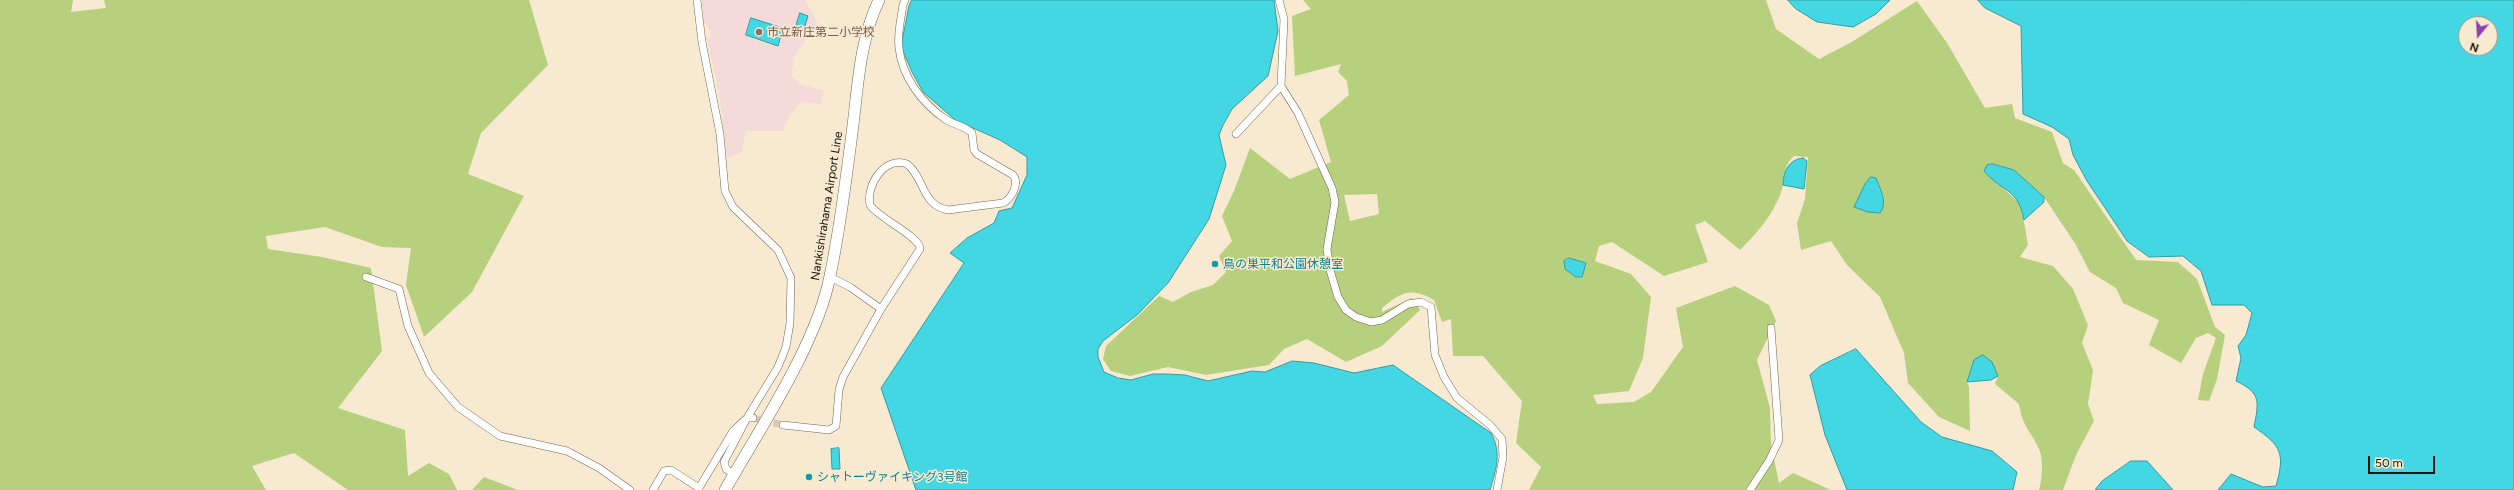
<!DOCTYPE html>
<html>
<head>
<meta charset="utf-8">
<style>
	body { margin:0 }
	#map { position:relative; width:2514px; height:490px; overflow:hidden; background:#f8ead1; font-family:Figtree,sans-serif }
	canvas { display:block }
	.north { position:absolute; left:2458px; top:16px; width:40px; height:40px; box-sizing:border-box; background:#f8ead1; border:1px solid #9f9482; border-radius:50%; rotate:198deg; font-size:11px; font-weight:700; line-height:16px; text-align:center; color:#19140c }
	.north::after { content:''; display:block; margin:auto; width:14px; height:18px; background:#923fae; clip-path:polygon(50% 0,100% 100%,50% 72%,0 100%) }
	.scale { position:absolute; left:2368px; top:456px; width:67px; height:18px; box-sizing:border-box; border:2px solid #19140c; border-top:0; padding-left:5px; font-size:12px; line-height:14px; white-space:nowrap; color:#19140c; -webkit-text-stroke:3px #f8ead1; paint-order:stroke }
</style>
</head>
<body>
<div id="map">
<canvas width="2514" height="490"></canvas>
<div class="north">N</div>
<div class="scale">50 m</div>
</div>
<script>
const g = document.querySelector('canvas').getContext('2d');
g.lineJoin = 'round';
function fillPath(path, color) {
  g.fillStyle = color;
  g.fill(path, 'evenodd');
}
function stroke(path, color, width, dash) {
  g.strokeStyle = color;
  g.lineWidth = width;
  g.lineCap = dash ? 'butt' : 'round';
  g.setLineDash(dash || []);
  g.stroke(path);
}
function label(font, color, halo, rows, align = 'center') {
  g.font = font + ' Figtree,"Noto Sans JP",sans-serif';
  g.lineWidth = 3;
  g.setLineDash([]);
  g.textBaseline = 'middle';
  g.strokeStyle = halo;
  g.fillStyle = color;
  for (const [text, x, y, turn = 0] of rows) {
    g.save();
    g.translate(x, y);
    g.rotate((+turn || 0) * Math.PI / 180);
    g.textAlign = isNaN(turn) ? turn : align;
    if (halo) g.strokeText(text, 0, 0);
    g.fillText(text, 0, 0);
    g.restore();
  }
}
const education = new Path2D(`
	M702,0H805L818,24L795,55L791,75L800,84L824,91L820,105L802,101L789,116L783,131H746L742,152L727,159L719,93L707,38L711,36L708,27L704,23Z`);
const green = new Path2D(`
	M0,0H73L71,12L106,8L104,0H529L548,65L481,133L468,174L524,196L472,292L424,337L406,285L411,248L382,247L325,227L266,236L268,249L322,257L371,268L382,351L338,408L405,430L408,476L429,463L449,474L457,490H348L294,453L252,466L266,490H0Z
	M1303,0H1766L1776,29L1819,59L1850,43L1917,1L1947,43L1985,108L2012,104L2015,118L2052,132L2063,163L2074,170L2136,260L2178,262L2197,279L2215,327L2225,335L2217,379L2209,401L2198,400L2203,374L2216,338L2208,333L2196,338L2181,363L2149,345L2159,320L2123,303L2116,288L2090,272L2076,245L2044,197L2014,170L1993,164L1985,171L2021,205L2028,245L2020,257L2053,266L2073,289L2088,325L2082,343L2093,370L2088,404L2094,421L2076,455L2063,490H2039C2042,480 2044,459 2039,449C2031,431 2022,426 2019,404L1995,384L1998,376L1967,382L1969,387L1970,431L1939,417L1908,383L1904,353L1880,297L1847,265L1831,241L1801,250L1797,223L1805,199L1808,157L1794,156C1782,166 1786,179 1781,193C1772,216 1757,233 1740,250L1705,221L1695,225L1708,262L1664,276L1612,242L1599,246L1595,261L1631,274L1651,297L1643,358L1629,391L1593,395L1597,404L1634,402L1651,392L1683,347L1676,308L1735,286L1769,305L1776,321L1757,360L1770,408L1771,444L1779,483L1793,473L1831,490H1529L1541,467L1516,443L1522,401L1483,356H1453L1451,319L1442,322L1434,300C1410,287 1402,292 1382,308V312L1412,298L1420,310L1382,346L1346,362L1307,339L1284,349L1269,365L1206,375L1168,367L1130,376L1111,371L1103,359L1106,346L1159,296L1173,302L1191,292L1213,285L1226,272L1219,256L1232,241L1222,216L1234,191L1250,148L1290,179L1331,162L1319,120L1349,95L1347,81L1338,72L1341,64L1295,76L1292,16L1311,9ZM1377,194L1379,214L1350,221L1344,195Z
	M484,477L518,490H472Z`);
const water = new Path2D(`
	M912,0H1274L1278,31L1268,76L1232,109L1223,125L1219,135L1226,165L1209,219L1168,283L1137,315L1103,341L1098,349V357L1104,372L1118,378L1131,380L1153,374H1167L1185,375L1208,381L1252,371L1265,372L1292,361L1314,363L1354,373L1393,365L1491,433C1502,453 1496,469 1490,490H916L881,388L964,263L950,253L967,238L994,223L999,211L1012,208L1027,175V157L1000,140L955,120L923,92L912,72L901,46L909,6Z
	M1788,0H1890L1876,14L1853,27L1817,22L1796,9Z
	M1978,0H2514V490H2218L2231,474L2263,487L2276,486C2285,454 2282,446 2254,427C2259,401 2261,393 2236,381L2241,358L2238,346L2246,335L2252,313L2244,305H2212L2201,271L2183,256L2149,257L2127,241L2087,181L2073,155L2069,139L2052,127L2023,114L2021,26L1985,8ZM2466,24H2490V48H2466Z
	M800,13L808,16L804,29L796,26Z
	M751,18L783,28L778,46L746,35Z
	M1803,158L1807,161L1804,189L1783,185C1783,172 1789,159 1803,158Z
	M1993,164L2014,170L2044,197V202L2024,220C2018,188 2003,193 1984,171L1987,165Z
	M1871,177L1876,178C1880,189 1888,202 1880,213L1868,212L1854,207L1865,184Z
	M1569,258L1586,263L1582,277H1576L1565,269L1564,261Z
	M1856,349L1921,422L1942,437L1992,451L2017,472L2013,490H1847L1825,435L1810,375L1820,366Z
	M1983,355L1992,362L1998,376L1991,380L1967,382L1974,360Z
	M839,448L840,469H832L831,449Z
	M2131,461H2147L2173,490H2095L2102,481Z`);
const streetTunnel = new Path2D(`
	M753,418L783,425`);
const street = new Path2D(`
	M697,0L702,42L720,134L725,191L733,207L778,250L791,278L790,323L786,347L778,367L747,418L724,462L726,469L734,474
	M1279,0L1284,19L1281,86L1298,113L1332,188L1335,202L1327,249L1330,270L1338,297L1346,310L1356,317L1371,322L1382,320L1408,304L1421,302L1431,307L1435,355L1444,377L1457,398L1490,425L1502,439L1503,457L1497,490
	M1236,134L1281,86
	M366,277L399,289L408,326L429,373L458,407L500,436L567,451L599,468L630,490
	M830,277L850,287L881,309
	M783,425L829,430L836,426L839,390L843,377L881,309L920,249C921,237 878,218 870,205C866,184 885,156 907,164C925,178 921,205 948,210L1003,203C1011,199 1020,184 1013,175L977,154L974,150L972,133C965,126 954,125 945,119C922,103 902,77 899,48C897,34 901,19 903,5L905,0
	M653,490L664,471L671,470L699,488L733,431L747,418H753
	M1750,490L1769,461L1779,440L1771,328`);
const primary = new Path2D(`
	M725,490C759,430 817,344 830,276C840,229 846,180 852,133C858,88 859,42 879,0`);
const markers = [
	[759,32,4,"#8d6e63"],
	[1215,264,4,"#0f9aa8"],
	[809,477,4,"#0f9aa8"]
];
const educationNames = [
	["市立新庄第二小学校",767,32]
];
const streetNames = [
	["Nankishirahama Airport Line",827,206,-81]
];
const cultureNames = [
	["鳥の巣平和公園休憩室",1223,264],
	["シャトーヴァイキング3号館",817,477]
];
fillPath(education, '#f5dada');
fillPath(green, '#b6d07d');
fillPath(water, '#42d7e3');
stroke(water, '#369ca2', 1);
stroke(streetTunnel, '#d7cab3', 7, [7, 3.5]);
stroke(street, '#736752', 8);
stroke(primary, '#736752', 12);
stroke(street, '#fff', 7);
stroke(primary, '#fff', 11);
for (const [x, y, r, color] of markers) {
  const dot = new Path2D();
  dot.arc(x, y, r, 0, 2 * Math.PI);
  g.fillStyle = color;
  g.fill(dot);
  stroke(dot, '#f8ead1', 1.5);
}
label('12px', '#785e54', '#f8ead1', educationNames, 'left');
label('12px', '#19140c', '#f8ead1', streetNames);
label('12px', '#0d838f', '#f8ead1', cultureNames, 'left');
</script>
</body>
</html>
